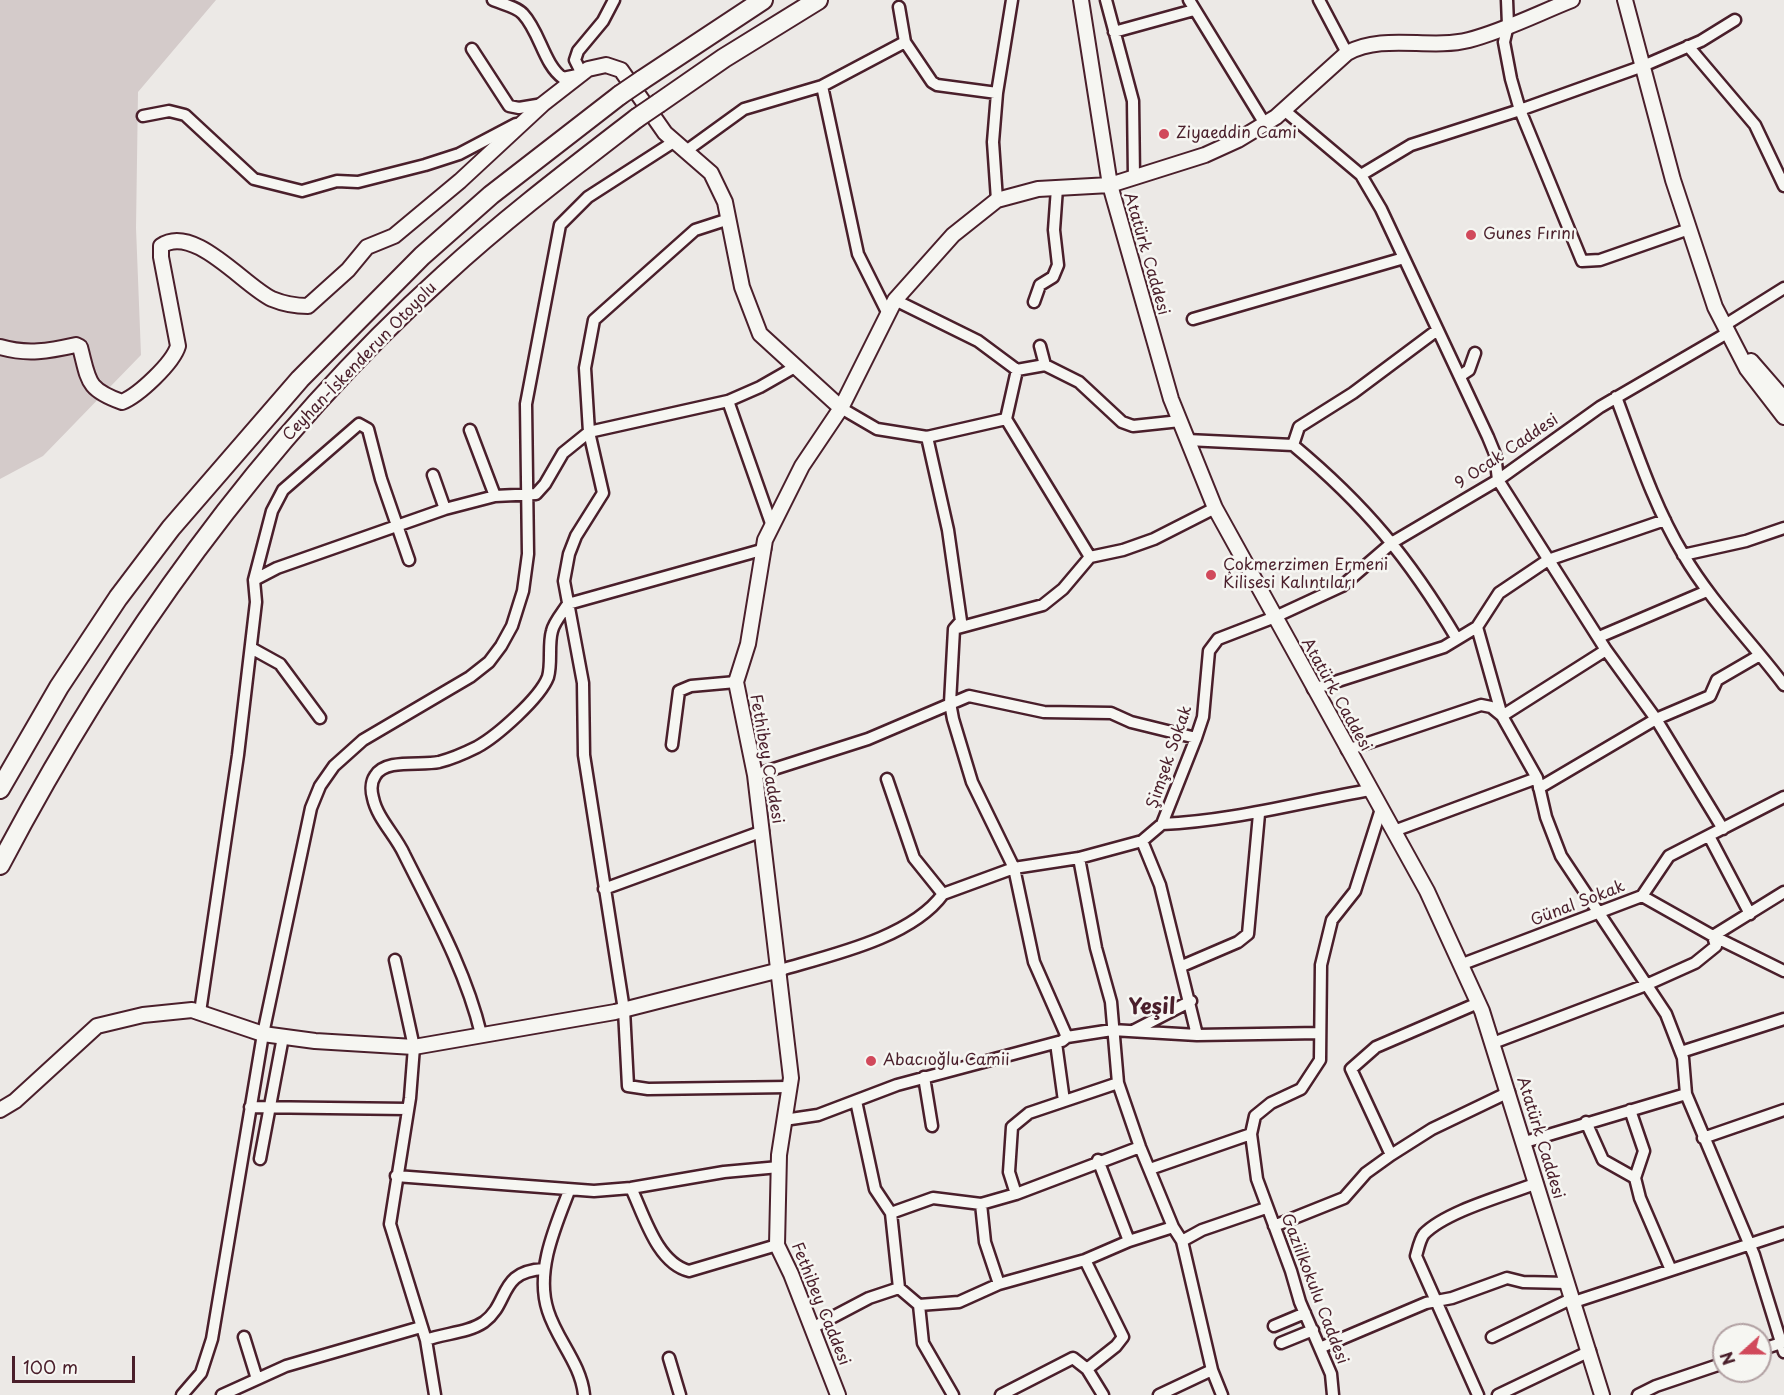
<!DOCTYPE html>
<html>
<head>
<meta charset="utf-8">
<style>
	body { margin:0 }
	#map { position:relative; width:1784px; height:1395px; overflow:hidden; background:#ece9e6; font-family:"Playpen Sans",sans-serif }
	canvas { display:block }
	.north { position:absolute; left:1712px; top:1323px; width:60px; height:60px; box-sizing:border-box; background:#f6f6f2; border:2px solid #b1a0a2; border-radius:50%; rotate:249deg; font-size:16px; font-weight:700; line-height:24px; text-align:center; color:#4a1f2b }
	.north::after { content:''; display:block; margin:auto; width:21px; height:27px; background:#d1495b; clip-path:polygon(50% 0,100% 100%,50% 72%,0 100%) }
	.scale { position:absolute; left:12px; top:1356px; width:123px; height:27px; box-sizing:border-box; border:3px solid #4a1f2b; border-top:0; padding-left:8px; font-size:18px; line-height:21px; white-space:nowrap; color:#4a1f2b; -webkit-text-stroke:4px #f6f6f2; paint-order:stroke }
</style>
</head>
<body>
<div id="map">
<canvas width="1784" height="1395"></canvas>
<div class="north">N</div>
<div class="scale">100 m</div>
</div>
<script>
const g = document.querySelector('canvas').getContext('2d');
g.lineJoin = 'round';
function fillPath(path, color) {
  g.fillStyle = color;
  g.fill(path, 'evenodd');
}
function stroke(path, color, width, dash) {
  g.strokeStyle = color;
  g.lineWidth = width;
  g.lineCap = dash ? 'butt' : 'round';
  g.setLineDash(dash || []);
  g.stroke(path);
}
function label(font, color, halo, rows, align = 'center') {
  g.font = font + ' "Playpen Sans",sans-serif';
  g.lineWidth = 5;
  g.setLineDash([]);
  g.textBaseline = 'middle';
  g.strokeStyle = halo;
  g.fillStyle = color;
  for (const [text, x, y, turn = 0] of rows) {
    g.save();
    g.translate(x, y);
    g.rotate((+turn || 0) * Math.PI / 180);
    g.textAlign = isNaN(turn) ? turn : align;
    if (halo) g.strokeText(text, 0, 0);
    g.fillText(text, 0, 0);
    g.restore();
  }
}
const green = new Path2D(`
	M0,0H216L138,92L136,228L141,355L43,456L0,479Z`);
const street = new Path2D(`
	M493,0C502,4 517,7 523,14C540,32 544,65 563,78L582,74L575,60L578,51L603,21L614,0
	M1106,0L1133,101L1134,177
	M1189,0L1265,124
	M1319,0L1347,53
	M1507,0L1508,25L1504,42L1511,79L1520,110L1582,261L1600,260L1689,229
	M899,7L905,42L932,82L937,85L997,93
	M1114,32L1194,10
	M1688,46L1755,125L1784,186
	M472,49L509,106L519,108L543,104
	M1284,110L1361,175L1381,209L1488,437L1495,454L1498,480L1606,650L1656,719L1723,829
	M143,116L169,111L185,115L254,179L302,191L337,181L358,182L425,165L459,154L516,124
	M686,151L744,109L822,86
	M1361,175L1411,145L1520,110L1643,66L1701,41L1735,20
	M997,200L993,142L997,93L1012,0
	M729,219L695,230L594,320L585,368L589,432L603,493L576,536L569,554L564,581L583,683L584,755L624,1010L628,1086L648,1089L789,1087
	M895,300L978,341L1017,370L1045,365L1079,382L1122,422L1133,426L1180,421
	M1034,302L1040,285L1053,277L1058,265L1054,230L1057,188
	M888,314L858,254L822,86L905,42
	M1193,319L1404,258
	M1725,325L1784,288
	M1436,331L1353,393L1299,427L1293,445C1365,505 1409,558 1457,639
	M1040,346L1045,365
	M1460,376L1469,370L1475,353
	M1616,397C1636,450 1654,506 1683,554C1711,602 1751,641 1784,685
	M728,401L772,526
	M841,408L877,429L927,437L1006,419
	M1006,419L1090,557
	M1006,419L1017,370
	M470,430L495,496
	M927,437L948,530L961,621L954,629L950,703L953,719L972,782L1014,868L1034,962L1067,1037
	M1187,440L1293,445
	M433,475L445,509
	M1683,555L1746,541L1784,528
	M254,580L277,568L445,509L495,496L536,494L545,484L563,453L589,432L728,401L760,387L795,367
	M1477,627L1502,716L1537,778L1546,817L1561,856L1666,1014L1683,1058L1686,1094L1754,1255L1784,1352
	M954,629L1043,605L1063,589L1090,557L1123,550L1154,539L1215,508
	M1599,637L1707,591
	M251,648L280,664L320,718
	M1313,689L1444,647L1477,627L1499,593L1548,560L1665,520
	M672,745L679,691L691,686L736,682
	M1347,750L1481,705L1491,707L1502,716L1606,650
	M755,775L868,739L969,696L1044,712L1111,713L1131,722L1196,738
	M1539,788L1656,719L1710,696L1717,680L1760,655
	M1162,824C1233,821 1300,802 1370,790
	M1394,831L1537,778
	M1709,836L1750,914
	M1142,841L1160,885L1197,1035
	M604,889L763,831
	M943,894L1014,868L1079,858L1142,841L1162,824L1196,738L1203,717L1209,651L1218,639L1275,617L1342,586L1393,542L1498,480L1600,407L1729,332
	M1642,896L1713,936L1784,892
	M395,960L414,1047L410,1098L390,1224L426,1340L435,1395
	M1460,965L1642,896L1669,856L1784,797
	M1182,966L1238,942L1248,934L1259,814
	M780,970C831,955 911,938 943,894L914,858L887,779
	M200,1012L238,755L256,602L254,580L272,511L283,490L359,424L368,429L381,479L409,560
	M1133,1031L1191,1001
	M481,1034C466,971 433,912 404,854C396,836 377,818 373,798C371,791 371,782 375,776C385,758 421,766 439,762C451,759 465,753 477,747C497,736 540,698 548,677C552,663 548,645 552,631C554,622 563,612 568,604L765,549
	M1056,1043L1064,1101
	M1493,1043L1646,985L1695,963L1716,946L1713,936L1784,971
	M1681,1052L1784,1019
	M924,1077L932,1126
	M250,1107L408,1109
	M1630,1110L1644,1151L1635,1178L1640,1198L1671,1270
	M784,1120L818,1115L897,1085L1062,1041L1067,1037L1112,1030L1197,1035L1320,1033
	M1586,1122L1603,1160L1635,1178
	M1703,1138L1784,1110
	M1525,1142L1686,1094
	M1391,1155L1351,1069L1376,1047L1478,1003
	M260,1159L283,1037
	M1098,1160L1129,1241
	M1150,1169L1251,1134
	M396,1176L594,1191L631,1188L724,1172L779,1167
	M631,1188C644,1215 657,1263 689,1271L777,1245
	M569,1191C555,1227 535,1272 548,1311C557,1340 581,1364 584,1395
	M1016,1194L1009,1172L1012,1127L1029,1113L1118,1083
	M981,1204L985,1242L999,1284
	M891,1213L933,1198L981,1204L1016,1194L1140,1147
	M1274,1226L1344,1198L1366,1173L1391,1155L1432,1129L1509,1092
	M1173,1227L1182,1241L1212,1370L1222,1395
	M1182,1241L1202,1230L1266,1208
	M1085,1260L1123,1337L1116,1346L1087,1369
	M899,1288L919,1305L959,1302L999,1284L1085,1260L1129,1241L1173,1227L1140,1147L1118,1083L1111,1002L1096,948L1079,858
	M1574,1302L1784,1233
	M919,1305L923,1343L953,1395
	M1274,1326L1305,1313
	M812,1328L869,1298L899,1288L891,1213L875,1189L856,1101
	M244,1337L257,1379
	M1492,1337L1573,1298
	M426,1340C445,1333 468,1333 484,1322C510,1303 498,1271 544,1269
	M1281,1343L1313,1330
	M1322,1347L1426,1303L1452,1298L1507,1278L1523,1282L1568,1283
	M1760,1350L1784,1342
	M669,1358L680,1395
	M182,1395L201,1373L212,1339L263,1034L311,808L320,786L334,766L363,740L470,677L489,662L501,646L512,626L523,591L528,554L526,404L560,225L588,197L675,141
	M222,1395L286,1366L421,1327
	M1001,1395L1073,1358L1087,1369L1103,1395
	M1159,1395L1212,1370
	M1333,1395L1331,1374L1300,1302L1291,1271L1257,1179L1251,1134L1255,1116L1271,1103L1301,1089L1320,1060L1321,965L1332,920L1355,891L1381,809
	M1478,1395L1416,1256C1418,1249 1420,1239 1424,1234C1446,1211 1507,1195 1537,1183
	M1498,1395L1590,1351
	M1638,1395L1656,1386L1724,1363`);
const secondary = new Path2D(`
	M1081,0L1110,185L1171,399L1215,508L1427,891L1482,1011L1602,1395
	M1625,0L1673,180L1715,307L1747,369L1784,417
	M0,347C27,355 49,351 76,345L80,347C89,381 86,389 122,402C139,395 173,363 178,346L161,257V246C194,223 245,287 272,299C284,304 295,306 308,306L348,270L367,247L394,236L460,181L543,104L588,69L606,65L621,70L665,133L711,173L725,202L742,287L760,334L841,408
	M1751,361L1784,399
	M0,1110L15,1101L97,1026L143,1015L192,1010L263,1034L315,1041L414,1047L615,1012L780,970
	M838,1395L791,1274L777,1245L779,1155L791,1078L755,775L736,682L748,644L765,540L802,466L841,408L895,300L953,235L997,200L1038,189L1110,185L1205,155L1238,140L1276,117L1347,53C1384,33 1429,50 1469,40C1504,31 1539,13 1572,0`);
const highway = new Path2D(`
	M642,80L763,0
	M659,103L724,58L818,0
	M0,789L59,687L118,598L171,528L300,379L422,256L491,195L620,95
	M0,865C114,648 261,440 444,275C505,219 571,169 637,118`);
const highwayBridge = new Path2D(`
	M620,95L642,80
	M637,118L659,103`);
const markers = [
	[1164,134,6,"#d1495b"],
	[1471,235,6,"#d1495b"],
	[1211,575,6,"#d1495b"],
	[871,1061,6,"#d1495b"]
];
const poiNames = [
	["Ziyaeddin Cami",1176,134],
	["Gunes Fırını",1483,235],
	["Çokmerzimen Ermeni",1223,566],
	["Kilisesi Kalıntıları",1223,584],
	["Abacıoğlu Camii",883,1061]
];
const streetNames = [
	["Atatürk Caddesi",1146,254,74],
	["Ceyhan-İskenderun Otoyolu",360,362,-46],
	["9 Ocak Caddesi",1507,452,-34],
	["Atatürk Caddesi",1336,695,61],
	["Şimşek Sokak",1170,757,-71],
	["Fethibey Caddesi",766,759,80],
	["Günal Sokak",1578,904,-21],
	["Atatürk Caddesi",1540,1138,73],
	["Gaziilkokulu Caddesi",1314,1289,69],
	["Fethibey Caddesi",820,1304,68]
];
const districtNames = [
	["Yeşil",1152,1008]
];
fillPath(green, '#d4cbca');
stroke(street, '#4a1f2b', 15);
stroke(secondary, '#4a1f2b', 18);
stroke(highway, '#4a1f2b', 22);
stroke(street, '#f6f6f2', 10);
stroke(secondary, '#f6f6f2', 14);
stroke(highway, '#f6f6f2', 18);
stroke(highwayBridge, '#4a1f2b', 22, []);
stroke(highwayBridge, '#f6f6f2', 18);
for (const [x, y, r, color] of markers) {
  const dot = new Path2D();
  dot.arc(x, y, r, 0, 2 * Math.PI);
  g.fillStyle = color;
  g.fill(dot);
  stroke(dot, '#f6f6f2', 2);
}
label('16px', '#4a1f2b', '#f6f6f2', poiNames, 'left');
label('16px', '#4a1f2b', '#f6f6f2', streetNames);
label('bold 22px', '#4a1f2b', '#f6f6f2', districtNames);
</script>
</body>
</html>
